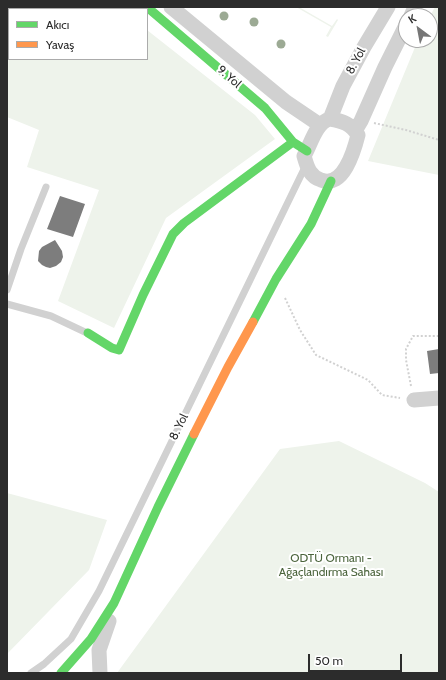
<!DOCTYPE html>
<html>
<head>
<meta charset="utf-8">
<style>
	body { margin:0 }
	#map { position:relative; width:446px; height:680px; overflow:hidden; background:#fff; font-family:Cabin,sans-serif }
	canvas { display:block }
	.frame { position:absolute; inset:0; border:8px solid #2c2c2c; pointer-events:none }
	.legend { position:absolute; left:8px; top:8px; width:140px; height:52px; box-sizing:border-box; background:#fff; border:1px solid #ababab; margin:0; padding:5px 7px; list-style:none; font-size:12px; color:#2c2c2c }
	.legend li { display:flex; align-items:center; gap:8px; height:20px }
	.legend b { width:20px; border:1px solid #ababab }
	.north { position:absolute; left:398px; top:8px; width:40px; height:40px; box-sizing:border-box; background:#fff; border:1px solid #ababab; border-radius:50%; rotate:328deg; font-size:11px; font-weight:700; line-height:16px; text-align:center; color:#2c2c2c }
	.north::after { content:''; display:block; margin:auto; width:14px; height:18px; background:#767676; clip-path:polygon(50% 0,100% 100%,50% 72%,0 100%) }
	.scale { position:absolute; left:308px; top:654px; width:94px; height:18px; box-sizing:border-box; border:2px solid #2c2c2c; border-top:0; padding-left:5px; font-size:12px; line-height:14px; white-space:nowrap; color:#2c2c2c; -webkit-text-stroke:3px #fff; paint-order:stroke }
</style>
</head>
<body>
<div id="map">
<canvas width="446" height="680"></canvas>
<div class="frame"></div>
<ul class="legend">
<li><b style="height:5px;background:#63d668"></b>Akıcı</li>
<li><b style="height:5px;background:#ff974d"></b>Yavaş</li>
</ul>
<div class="north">K</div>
<div class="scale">50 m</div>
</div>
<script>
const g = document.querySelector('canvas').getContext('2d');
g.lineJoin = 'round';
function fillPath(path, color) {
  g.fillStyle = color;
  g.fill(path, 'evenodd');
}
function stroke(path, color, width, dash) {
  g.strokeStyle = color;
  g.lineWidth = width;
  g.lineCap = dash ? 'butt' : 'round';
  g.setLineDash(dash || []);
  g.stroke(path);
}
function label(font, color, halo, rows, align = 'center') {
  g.font = font + ' Cabin,sans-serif';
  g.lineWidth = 4;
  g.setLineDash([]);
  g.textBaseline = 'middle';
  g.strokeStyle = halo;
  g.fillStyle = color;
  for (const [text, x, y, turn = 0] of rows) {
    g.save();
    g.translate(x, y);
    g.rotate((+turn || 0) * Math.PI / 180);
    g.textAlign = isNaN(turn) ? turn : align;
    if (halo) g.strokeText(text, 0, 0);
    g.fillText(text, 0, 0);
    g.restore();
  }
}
const green = new Path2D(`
	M7,7H122L124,9H9V59H147V30L255,115L275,139L166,218L114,328L58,301L99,190L27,167L39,130L7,117Z
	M296,7H299L332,26L337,19L338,20L328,37L326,36L331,27Z
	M435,7H439V175L368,161L418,40H430V16Z
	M339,441L425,483L439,492V673H117L280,449Z
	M7,493L107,520L89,570L7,654Z`);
const building = new Path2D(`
	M60,196L85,204L73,237L47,229Z
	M55,240L62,251L63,257L61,262L56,266L50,268L46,267L42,265L38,261L39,251L42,247Z
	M439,349V373L430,374L427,351Z`);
const path = new Path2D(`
	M438,7H439
	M374,123L406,130L439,140
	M285,298L300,330L316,355L368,380L382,395L400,398
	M411,386L406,360V349L413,336H439`);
const lane = new Path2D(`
	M7,290L21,249L46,187
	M7,304L51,316L87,333
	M31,673L44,664L71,639L99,591L306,165`);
const street = new Path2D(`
	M171,7L286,102L320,125
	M411,16L415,7
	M330,119C343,121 351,124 358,135C354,151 343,189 321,180C309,176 307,166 304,156C311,144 316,122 330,119Z
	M330,119L343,86L364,47L388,7
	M355,131L361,121L385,67L406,25
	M414,400L439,398
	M100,673L99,650L109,621`);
const fast = new Path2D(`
	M147,7L265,108L293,142L307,151
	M253,322L276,279L311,224L331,181
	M88,333L112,348L119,350L143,295L173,234L184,223L293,142
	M61,673L91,639L114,603L158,507L194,434`);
const slow = new Path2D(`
	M194,434L228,367L253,322`);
const trees = [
	[224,16],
	[254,22],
	[281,44]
];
const streetNames = [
	["8. Yol",356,61,-62],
	["9. Yol",229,77,41],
	["8. Yol",179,427,-64]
];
const parkNames = [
	["ODTÜ Ormanı -",331,558],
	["Ağaçlandırma Sahası",331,572]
];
fillPath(green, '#eef3eb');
fillPath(building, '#7d7d7d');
stroke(path, '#d1d1d1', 2, [2, 2]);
stroke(lane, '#d1d1d1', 7);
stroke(street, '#d1d1d1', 15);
stroke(fast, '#63d668', 9);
stroke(slow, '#ff974d', 9);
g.fillStyle = '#9caa94';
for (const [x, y] of trees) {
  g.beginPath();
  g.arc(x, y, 4.5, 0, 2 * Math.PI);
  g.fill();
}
label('12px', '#2c2c2c', '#fff', streetNames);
label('12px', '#4b643c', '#fff', parkNames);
</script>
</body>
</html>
